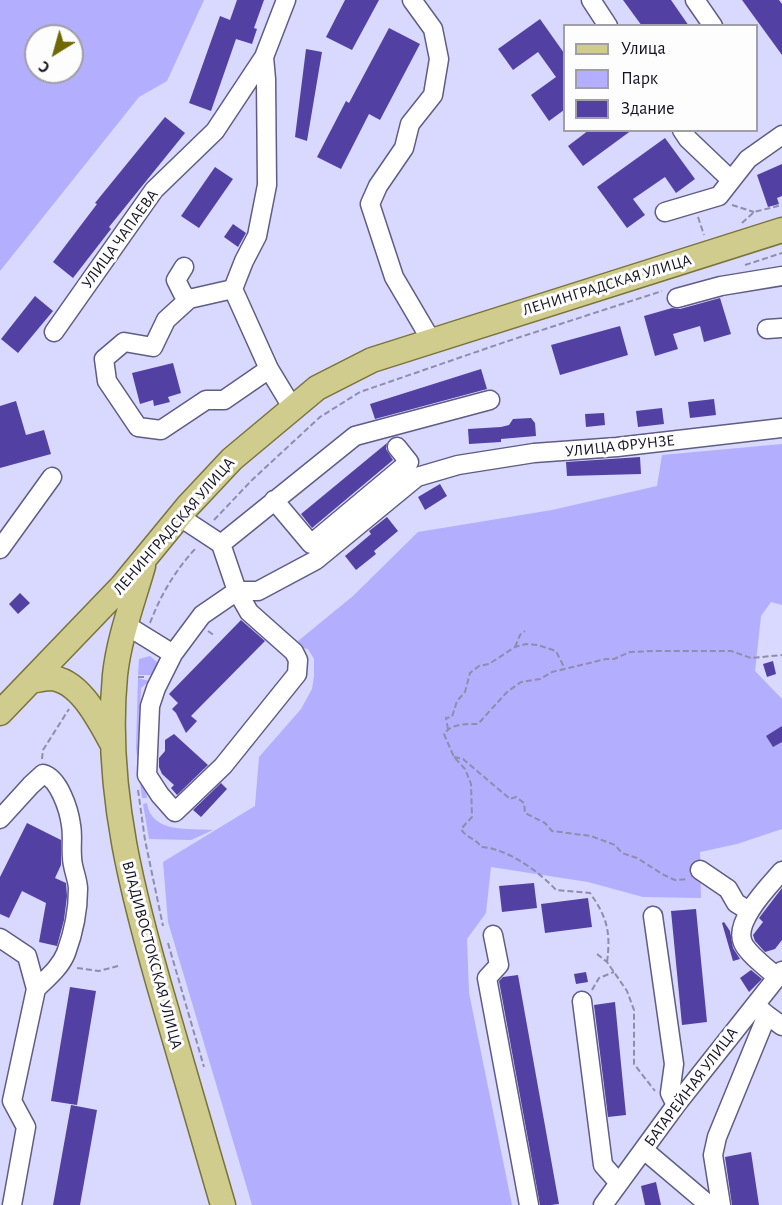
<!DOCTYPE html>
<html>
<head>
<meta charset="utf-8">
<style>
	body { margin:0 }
	#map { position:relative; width:782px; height:1205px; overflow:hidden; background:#d9d8ff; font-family:"Alegreya Sans",sans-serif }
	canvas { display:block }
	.legend { position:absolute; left:563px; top:24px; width:195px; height:108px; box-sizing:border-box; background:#fdfdfd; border:2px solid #9f9fa5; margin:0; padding:8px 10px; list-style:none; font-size:18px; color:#131122 }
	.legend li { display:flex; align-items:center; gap:12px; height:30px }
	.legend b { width:30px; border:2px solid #9f9fa5 }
	.north { position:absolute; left:24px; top:24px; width:60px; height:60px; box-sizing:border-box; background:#fdfdfd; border:2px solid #9f9fa5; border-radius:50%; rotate:217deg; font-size:16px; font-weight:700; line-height:24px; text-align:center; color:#131122 }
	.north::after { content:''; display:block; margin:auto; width:21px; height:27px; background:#6f6903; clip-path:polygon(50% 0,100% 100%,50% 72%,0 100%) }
</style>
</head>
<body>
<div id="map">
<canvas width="782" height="1205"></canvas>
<ul class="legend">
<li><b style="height:8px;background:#d0cc8e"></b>Улица</li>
<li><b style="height:16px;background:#b3aefe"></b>Парк</li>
<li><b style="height:16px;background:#5241a3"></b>Здание</li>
</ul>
<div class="north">С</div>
</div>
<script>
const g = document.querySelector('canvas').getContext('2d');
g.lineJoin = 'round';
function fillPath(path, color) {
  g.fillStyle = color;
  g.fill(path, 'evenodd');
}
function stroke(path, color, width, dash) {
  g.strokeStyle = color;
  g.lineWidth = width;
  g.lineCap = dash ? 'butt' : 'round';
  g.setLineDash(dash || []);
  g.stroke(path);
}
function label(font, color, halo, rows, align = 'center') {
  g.font = font + ' "Alegreya Sans",sans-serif';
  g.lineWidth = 6;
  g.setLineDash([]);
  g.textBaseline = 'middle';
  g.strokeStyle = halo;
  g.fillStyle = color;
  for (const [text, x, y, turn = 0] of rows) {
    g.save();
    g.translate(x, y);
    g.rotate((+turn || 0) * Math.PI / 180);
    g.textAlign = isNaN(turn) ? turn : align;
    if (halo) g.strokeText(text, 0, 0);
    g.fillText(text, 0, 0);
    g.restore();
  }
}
const green = new Path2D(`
	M0,0H204L167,81L139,97L0,271ZM36,36H72V72H36Z
	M782,444V605L771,602L761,616L755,671L782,699V829L737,844L700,852L701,898L643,897L588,882L491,867L486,913L467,939L469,993L512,1205H252L168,922L163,862L255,806L259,757L301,709L312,689L314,676V659L308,649L302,648L298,641L353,596L418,532L552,510L657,486L662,455Z
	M150,656L158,663V667L151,675H138L139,659Z
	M138,678L149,681L141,688L138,748L147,798H142L136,748Z
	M147,803C151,834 190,828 213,830L191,840L149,839L143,804Z`);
const building = new Path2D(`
	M237,0H264L254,28L257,29L252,44L236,39L211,111L189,103L220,16L230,20Z
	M345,0H379L352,50L326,37Z
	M623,0H671L689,26H642Z
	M742,0H779L782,4V55Z
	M540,19L564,53V110L549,121L531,95L556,77L538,52L513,70L498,49Z
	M389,28L420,44L380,120L369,114L341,169L317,157L346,101L349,103Z
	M306,49L322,52L307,141L295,137Z
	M165,117L185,133L109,227L111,229L73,278L53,262L97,204L95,203Z
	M589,130H632L583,166L568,146Z
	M665,138L695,179L676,193L665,177L633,199L645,215L627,228L597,187Z
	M782,164V196L777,198L779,204L768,207L757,175Z
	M215,167L233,179L199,228L181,216Z
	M233,224L246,233L238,247L224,237Z
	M35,296L53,311L18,353L1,339Z
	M720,298L731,334L704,342L700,326L673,334L678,349L655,356L644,316L672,308L680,309Z
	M620,326L628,355L560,375L551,345Z
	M173,363L181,393L168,397L170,402L154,406L153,400L140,404L132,373Z
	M481,369L487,389L375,419L370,404Z
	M714,399L716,415L690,418L688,402Z
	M16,401L26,435L44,430L51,454L0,468V406Z
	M662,408L664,424L638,427L636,411Z
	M604,413L605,425L586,427L585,414Z
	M531,418L535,423L536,436L501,439V442L469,444L468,429L501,427L509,425L513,419Z
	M387,443L386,449L393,460L312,528L301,514Z
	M640,457L641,474L567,476L566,462Z
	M440,484L447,496L425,510L418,497Z
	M387,517L398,531L374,551L376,554L356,570L345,556L371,534L369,531Z
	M20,593L30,603L18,614L9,604Z
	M241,620L265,641L191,716L197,721L186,733L176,713L172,709L178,703L169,694Z
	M773,661L776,674L767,677L763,664Z
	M782,726V742L773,747L766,736Z
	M174,734L208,765L177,795L171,788L174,785L162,774L159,767V758L165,751V740Z
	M221,783L227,789L201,817L193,810Z
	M27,823L61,840V865L55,878L66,883L67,896L64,920L57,946L39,942L46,903L22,891L9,918L0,914V877Z
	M534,883L537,908L502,912L499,886Z
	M782,888V940L775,949L765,952L755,941L753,935L763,922L759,918Z
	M588,898L592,927L545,933L541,904Z
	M696,909L707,1022L682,1025L671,911Z
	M724,922L730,931L733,948L740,959L733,961L722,923Z
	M751,970L762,979L749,992L740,978Z
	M586,972L588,982L576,984L574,974Z
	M518,975L559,1204L551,1205H540L499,981L503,977Z
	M70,987L96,991L77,1105L51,1101Z
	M615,1002L626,1115L608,1117L594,1005Z
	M71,1105L97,1110L80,1205H53Z
	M751,1152L759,1205H732L725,1157Z
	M656,1182L661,1205H645L641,1186Z`);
const path = new Path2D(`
	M732,205L754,212
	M698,217L704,235
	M742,223L754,212L782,205
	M745,265L782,253
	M214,520L252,480L320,417L360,392L505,342L662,291
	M150,623C161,594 176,569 197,547
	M208,631L215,636
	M515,647L520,635L525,631
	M138,677H144
	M448,729L446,718L452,717L457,701L465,692L470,673L479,666L489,664L515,647L526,644L538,645L556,651L565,669
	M454,757L463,759L510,799L516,797L524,803L525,813L545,823L552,831L591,836L615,845L622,853L637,858L664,875L675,880L687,879
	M42,759L43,750L69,709
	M138,790L145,840L163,926
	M168,943L204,1067
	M597,954L607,962L627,991L634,1010V1064L655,1091
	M607,962C611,932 607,917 590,893L556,890C539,871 506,848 481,847C476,838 467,839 461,829L472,817L471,784L465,769L454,757L444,734C452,723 466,724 478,724L507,692L521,682L540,679L552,672L606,659H614L630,652L653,651H731L751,658L782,655
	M77,968L99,971L118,966
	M592,990L599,978L614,972`);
const minor = new Path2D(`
	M412,0L433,29L439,59L433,95L410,124L404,148L378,186L370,204L394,277L431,340
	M591,0L608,26
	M695,0L713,26
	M264,57L266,79L267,185L257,236L244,261L233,289L269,369L292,407
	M682,130L688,139L731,180
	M665,212L719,196L748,159L782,135
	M184,267L176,280L183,294L189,299L233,289
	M677,298L721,286L782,276
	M189,299L166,320L153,347L124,342L104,359L107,381L138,427L161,430L206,400H224L269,369
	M767,329L782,328
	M54,332L154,190L215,131L264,57L286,0
	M274,500L311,544L409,462L397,447
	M180,517L221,544L237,591H258L316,560L417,477L458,465L534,453L617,447L782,428
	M221,544L355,436L490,400
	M0,549L52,477
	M237,591L249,612L294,652L298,660L297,674L223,766L175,812L160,795L147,775L150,706L156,688L173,654L202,615Z
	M126,625L173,654
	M0,819L31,785L43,774C59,778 69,810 71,825C73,836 71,846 72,857C72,868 78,879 78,889C78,910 73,934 66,953C60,968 47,978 36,989
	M700,870L728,889L736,903L749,911
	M653,916L674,1064L670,1093L676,1105
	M493,935L499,965L487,978L529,1205
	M0,938L27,956L36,989L12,1101L26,1127L12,1205
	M777,977C768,969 748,954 743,943C733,922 769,886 782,871
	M582,1001L603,1165L619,1183
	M767,1015L782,1026
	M644,1150L709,1205
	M603,1205L676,1105L782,971
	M721,1205L713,1155L717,1137L767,1015L755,1005`);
const major = new Path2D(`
	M143,566C133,601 119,638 115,675C104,791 134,900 166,1009C185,1074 204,1140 223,1205
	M31,681C37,680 44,678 50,678C80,679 100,722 113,745
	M0,713L122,586L187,507L232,459L317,388L372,360L782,230`);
const streetNames = [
	["УЛИЦА ЧАПАЕВА",120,239,-54],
	["ЛЕНИНГРАДСКАЯ УЛИЦА",607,285,-17],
	["УЛИЦА ФРУНЗЕ",620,446,-6],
	["ЛЕНИНГРАДСКАЯ УЛИЦА",174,526,-49],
	["ВЛАДИВОСТОКСКАЯ УЛИЦА",152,955,75],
	["БАТАРЕЙНАЯ УЛИЦА",691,1087,-53]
];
fillPath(green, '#b3aefe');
fillPath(building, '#5241a3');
stroke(minor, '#5f5c86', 21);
stroke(major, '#797437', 27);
stroke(path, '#8e8dab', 2, [6, 3]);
stroke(minor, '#fff', 18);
stroke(major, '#d0cc8e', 24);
label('16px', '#131122', '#fdfdfd', streetNames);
</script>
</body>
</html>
